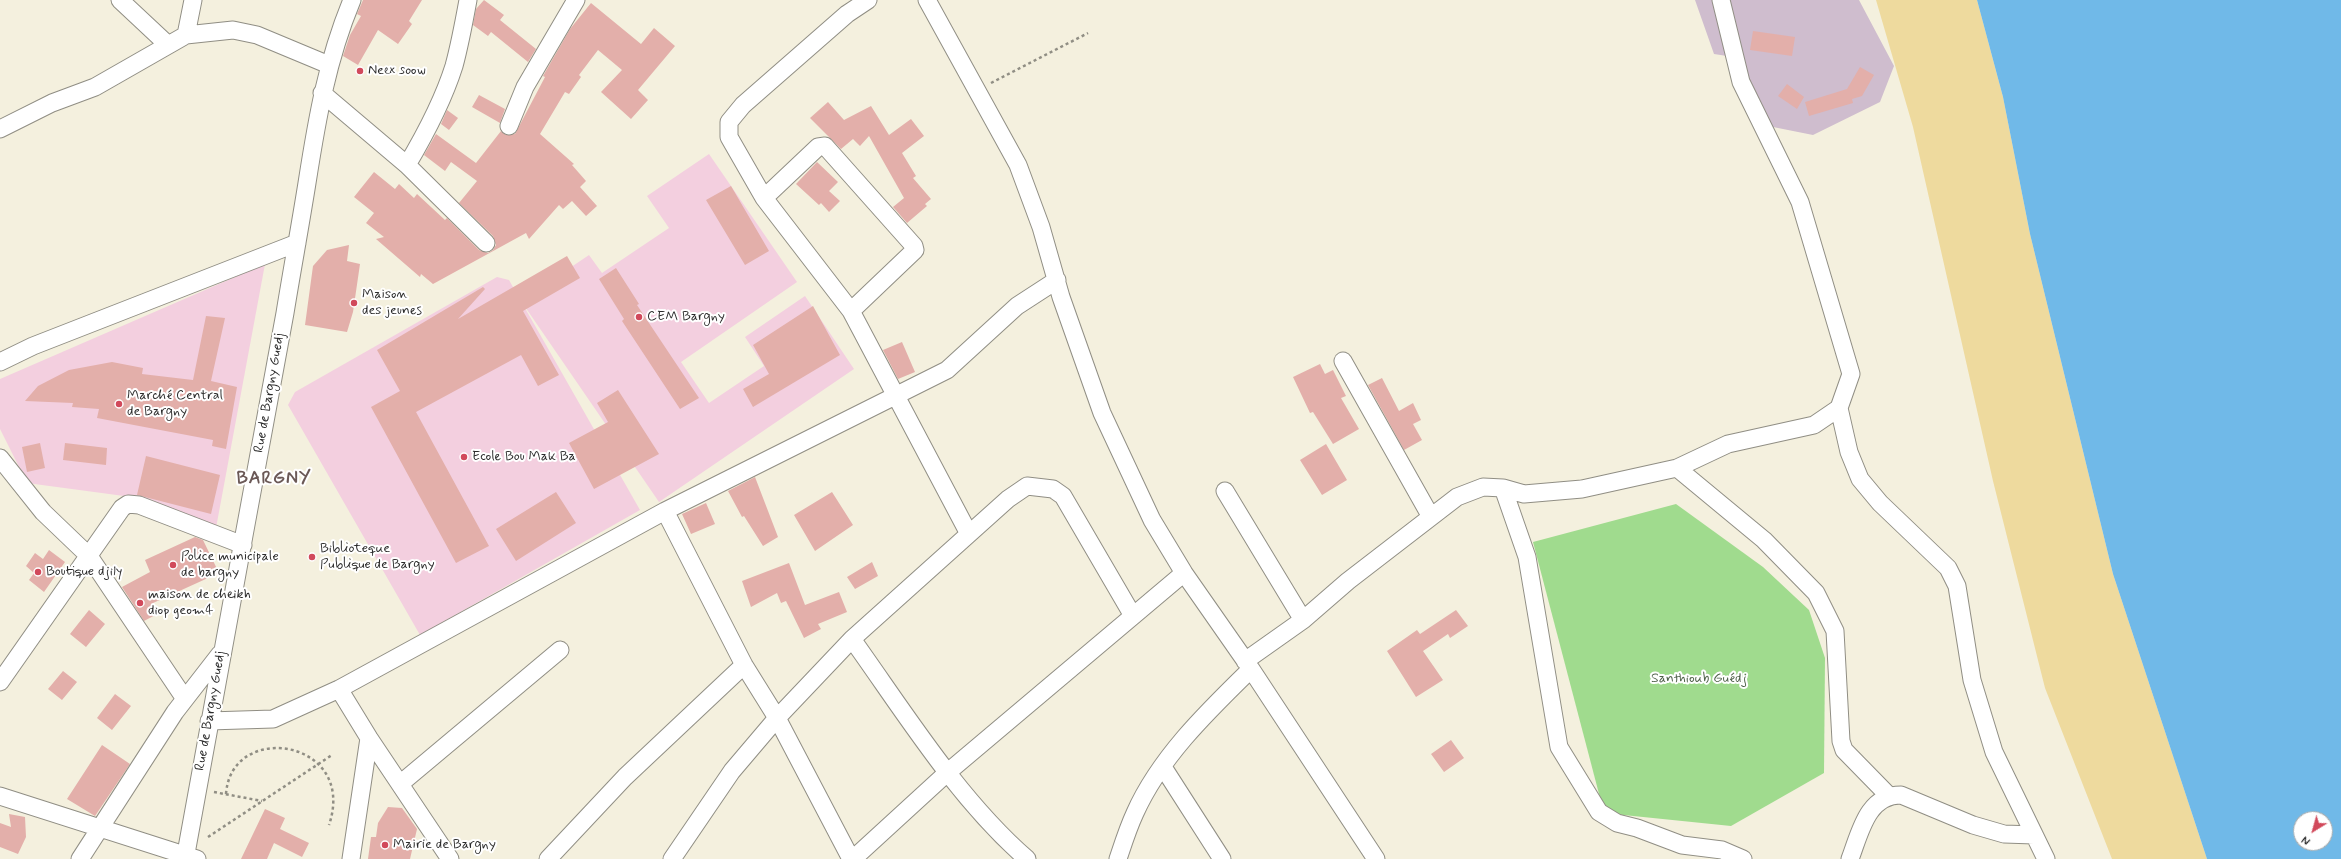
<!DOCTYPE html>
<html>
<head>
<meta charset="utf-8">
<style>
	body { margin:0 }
	#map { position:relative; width:2341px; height:859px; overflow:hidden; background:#f4f0de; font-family:Mynerve,sans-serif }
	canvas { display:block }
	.north { position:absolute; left:2293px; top:811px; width:40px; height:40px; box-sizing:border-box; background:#fff; border:1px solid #aaa; border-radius:50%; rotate:217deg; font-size:11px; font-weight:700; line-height:16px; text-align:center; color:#2b2b2b }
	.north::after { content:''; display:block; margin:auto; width:14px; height:18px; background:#d1495b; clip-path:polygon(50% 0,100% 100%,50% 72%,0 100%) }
</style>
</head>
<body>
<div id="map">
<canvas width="2341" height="859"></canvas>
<div class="north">N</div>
</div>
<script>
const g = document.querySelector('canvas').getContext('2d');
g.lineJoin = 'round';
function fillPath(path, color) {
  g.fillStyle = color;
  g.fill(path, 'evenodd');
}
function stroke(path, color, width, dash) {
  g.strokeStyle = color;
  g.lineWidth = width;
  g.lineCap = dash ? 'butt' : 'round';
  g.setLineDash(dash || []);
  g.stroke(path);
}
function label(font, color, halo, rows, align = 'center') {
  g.font = font + ' Mynerve,sans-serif';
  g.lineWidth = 4;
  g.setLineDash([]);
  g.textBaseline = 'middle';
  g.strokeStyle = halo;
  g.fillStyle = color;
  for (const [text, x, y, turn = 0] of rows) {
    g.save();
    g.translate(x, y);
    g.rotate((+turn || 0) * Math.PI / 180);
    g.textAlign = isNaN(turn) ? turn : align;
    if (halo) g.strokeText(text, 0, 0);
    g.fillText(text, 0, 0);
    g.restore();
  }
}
const built = new Path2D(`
	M709,154L797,282L681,362L709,403L764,366L745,337L805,296L854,369L659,502L521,301L589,255L602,273L669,228L647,196Z
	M265,264L216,528L124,496L27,483L0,429V379Z
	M497,277L509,280L640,510L420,635L288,405L295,392Z`);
const industrial = new Path2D(`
	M1695,0H1859L1894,66L1880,102L1813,135L1773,127L1755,93L1740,58L1714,54Z`);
const green = new Path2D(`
	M1676,504L1763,567L1809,610L1825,658L1824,773L1731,826L1604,813L1533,542Z`);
const sand = new Path2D(`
	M1876,0H1977L2003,97L2030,234L2113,574L2207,859H2112L2045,688L1993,481L1913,127Z`);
const water = new Path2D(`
	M1977,0H2341V859H2207L2113,574L2030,234L2003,97ZM2301,819H2325V843H2301Z`);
const building = new Path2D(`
	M363,0H422L409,21L412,24L398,44L378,30L358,65L343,56L350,35L361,16L357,14Z
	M484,0L504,15L500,20L536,49L528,62L491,32L488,36L473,25L476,9Z
	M591,3L641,44L654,28L675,46L638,90L648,100L631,119L601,92L622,70L598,50L579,75L581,77L569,94L565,92L540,134L574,164L572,165L586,181L580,187L597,206L586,216L572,201L563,209L559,205L529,239L526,233L433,284L421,274L420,277L376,239L384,237L366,223L374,213L354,197L374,172L395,189L399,184L414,198L417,194L445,220L447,218L479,250L488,253L493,250L496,245L493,236L459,203L477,181L451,162L445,171L424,155L436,134L476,163L501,131L506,135L515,134L545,77L543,76L570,29Z
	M1753,31L1795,37L1792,56L1750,50Z
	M1860,67L1874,75L1862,96L1852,99L1853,103L1809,116L1805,102L1847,89Z
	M1787,84L1804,97L1797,109L1778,96Z
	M479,95L505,109L500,123L472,107Z
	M828,102L844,120L871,106L889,135L911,119L924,136L902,153L916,176L913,178L931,199L925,204L927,206L907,223L893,207L904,198L869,136L860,146L853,139L841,149L810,118Z
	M447,110L458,118L449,130L441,124Z
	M817,162L838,182L829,191L840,201L829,212L821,203L819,205L796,184Z
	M731,186L769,251L745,265L706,200Z
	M349,245L347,261L360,264L353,312L347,332L305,325L313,266L327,250Z
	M567,256L580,278L523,311L559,375L538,386L521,355L416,412L489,546L456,563L371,407L400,391L377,350L483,287L485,289L458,319Z
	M616,268L639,304L637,305L699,398L680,409L622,321L624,319L599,279Z
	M813,306L840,355L753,407L743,389L769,374L753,345Z
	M206,316L225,318L211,381L237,387L226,449L212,446L213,440L97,418L99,409L72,407L73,403L25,401L38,386L69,370L112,362L143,368L142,374L193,380Z
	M902,342L915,372L898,379L883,350Z
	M1320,364L1325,374L1333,370L1346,396L1341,398L1359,429L1333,444L1313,412L1310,413L1293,377Z
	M1382,378L1399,411L1413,403L1421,420L1413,424L1422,440L1404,450L1368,385Z
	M618,390L659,454L594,489L569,443L608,422L597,403Z
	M40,443L45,468L27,472L22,447Z
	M65,443L107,448L106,465L63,460Z
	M1326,444L1347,480L1322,495L1300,460Z
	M146,456L220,475L211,514L137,495Z
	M755,477L778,537L763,546L744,516L742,517L728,491Z
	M556,492L576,523L516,561L496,529Z
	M832,492L853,525L815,551L794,515Z
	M706,503L715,524L691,534L682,514Z
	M195,537L203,540L219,573L153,603L159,613L144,621L122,587L150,572L145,560Z
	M49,550L65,562L44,592L29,580L34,573L26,566L35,553L43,559Z
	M872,562L878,576L855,589L847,577Z
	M789,563L805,605L839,592L847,612L818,624L821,629L804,638L786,601L781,603L777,593L751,607L742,581Z
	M89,610L105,624L86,647L70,634Z
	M1456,610L1468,626L1450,638L1448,634L1423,651L1443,680L1416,697L1387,651L1417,630L1420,634Z
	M63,671L77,682L62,700L48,689Z
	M115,694L131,706L112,730L97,718Z
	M1451,740L1464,758L1444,772L1431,754Z
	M102,745L130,764L95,816L67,799Z
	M388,807L402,808L417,829L410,859H368L371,837H376L378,823Z
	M265,809L285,818L280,829L309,843L302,857L274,843L267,859H241Z
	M9,814L25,817L26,837L18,854L0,847V823L11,827Z`);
const path = new Path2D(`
	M991,83L1088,33
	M214,792L262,801
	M226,794C231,720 358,739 329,825
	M208,837L332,755`);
const minor = new Path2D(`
	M120,0L167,44
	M868,0L847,14L743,105L729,122V137L764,198L851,311L969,534
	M927,0L1018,165L1041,227L1061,297L1102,413L1152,520L1184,573L1251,669L1376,859
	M186,35L193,0
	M322,93L407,165L486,243
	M509,126L525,87L576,0
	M0,129L52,103L95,87L186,35L233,30L257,35L329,65
	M407,165C426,133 443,101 454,66C460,44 464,22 468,0
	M764,198L818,147L825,146L914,246L915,250L851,311
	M1343,361L1431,517
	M0,362L33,346L297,243
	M1839,408L1849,452L1860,479L1880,503L1948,568L1957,586L1972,680L1994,752L2046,859
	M0,458L43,512L89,556L185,699
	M1677,468L1764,540L1816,593L1835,631L1841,741L1844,750L1889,796
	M1503,488L1527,557L1559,747L1599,812L1617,823L1637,828L1682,845L1722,850L1743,859
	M1225,491L1303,620
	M665,511L744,665L777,718L851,859
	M852,639C905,713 958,799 1027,859
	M1245,661L1303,620L1348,581L1457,497L1483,487L1503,488L1524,494L1582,489L1677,468L1728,444L1814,425L1839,408L1851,374L1800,202L1741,82L1721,0
	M0,682L122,508L128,504L139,505L243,545
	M339,689L369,738L450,859
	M209,721L273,719L339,689L665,511L947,370L1017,306L1057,280
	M1163,767L1222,859
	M400,784L560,650
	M0,796L197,859
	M80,859L175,712L220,654
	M185,859C217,677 252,495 285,313C292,270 300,227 307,183C317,119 327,60 352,0
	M351,859L369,738
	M548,859L625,777L744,665
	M672,859L732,771L777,718L852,639L1008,499L1027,486L1053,489L1063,496L1133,616
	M853,859L948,772L1184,573
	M1118,859C1123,844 1128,828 1135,813C1160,757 1208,711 1251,669
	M1850,859C1860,833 1867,795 1901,795L1973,825L2004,834L2034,835`);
const markers = [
	[360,71,4,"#d1495b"],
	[354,303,4,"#d1495b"],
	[639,317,4,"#d1495b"],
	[119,404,4,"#d1495b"],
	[464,457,4,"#d1495b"],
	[312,557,4,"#d1495b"],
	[173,565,4,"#d1495b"],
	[38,572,4,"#d1495b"],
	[140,603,4,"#d1495b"],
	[385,845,4,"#d1495b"]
];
const poiNames = [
	["Neex soow",368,71],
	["Maison",362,295],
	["des jeunes",362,311],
	["CEM Bargny",647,317],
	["Marché Central",127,396],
	["de Bargny",127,412],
	["Ecole Bou Mak Ba",472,457],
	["Biblioteque",320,549],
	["Publique de Bargny",320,565],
	["Police municipale",181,557],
	["de bargny",181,573],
	["Boutique djily",46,572],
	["maison de cheikh",148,595],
	["diop geom4",148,611],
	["Mairie de Bargny",393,845]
];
const streetNames = [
	["Rue de Bargny Guedj",270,393,-80],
	["Rue de Bargny Guedj",211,711,-80]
];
const parkNames = [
	["Santhioub Guédj",1699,679]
];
const districtNames = [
	["BARGNY",274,479]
];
fillPath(built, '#f3cfdf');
fillPath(industrial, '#cfbdce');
fillPath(green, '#a0db8e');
fillPath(sand, '#eeda9e');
fillPath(water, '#70b9e8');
fillPath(building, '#e3afaa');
stroke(minor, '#908e84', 19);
stroke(path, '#908e84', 2.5, [3, 3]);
stroke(minor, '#fff', 17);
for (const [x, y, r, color] of markers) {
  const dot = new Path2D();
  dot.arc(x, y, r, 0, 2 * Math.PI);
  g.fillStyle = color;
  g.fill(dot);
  stroke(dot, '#fff', 1.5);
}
label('14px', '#2b2b2b', '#fff', poiNames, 'left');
label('14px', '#2b2b2b', '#fff', streetNames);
label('14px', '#4e6049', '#fff', parkNames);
g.letterSpacing = '1px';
label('bold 18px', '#6b5957', '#fff', districtNames);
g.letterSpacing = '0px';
</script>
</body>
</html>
